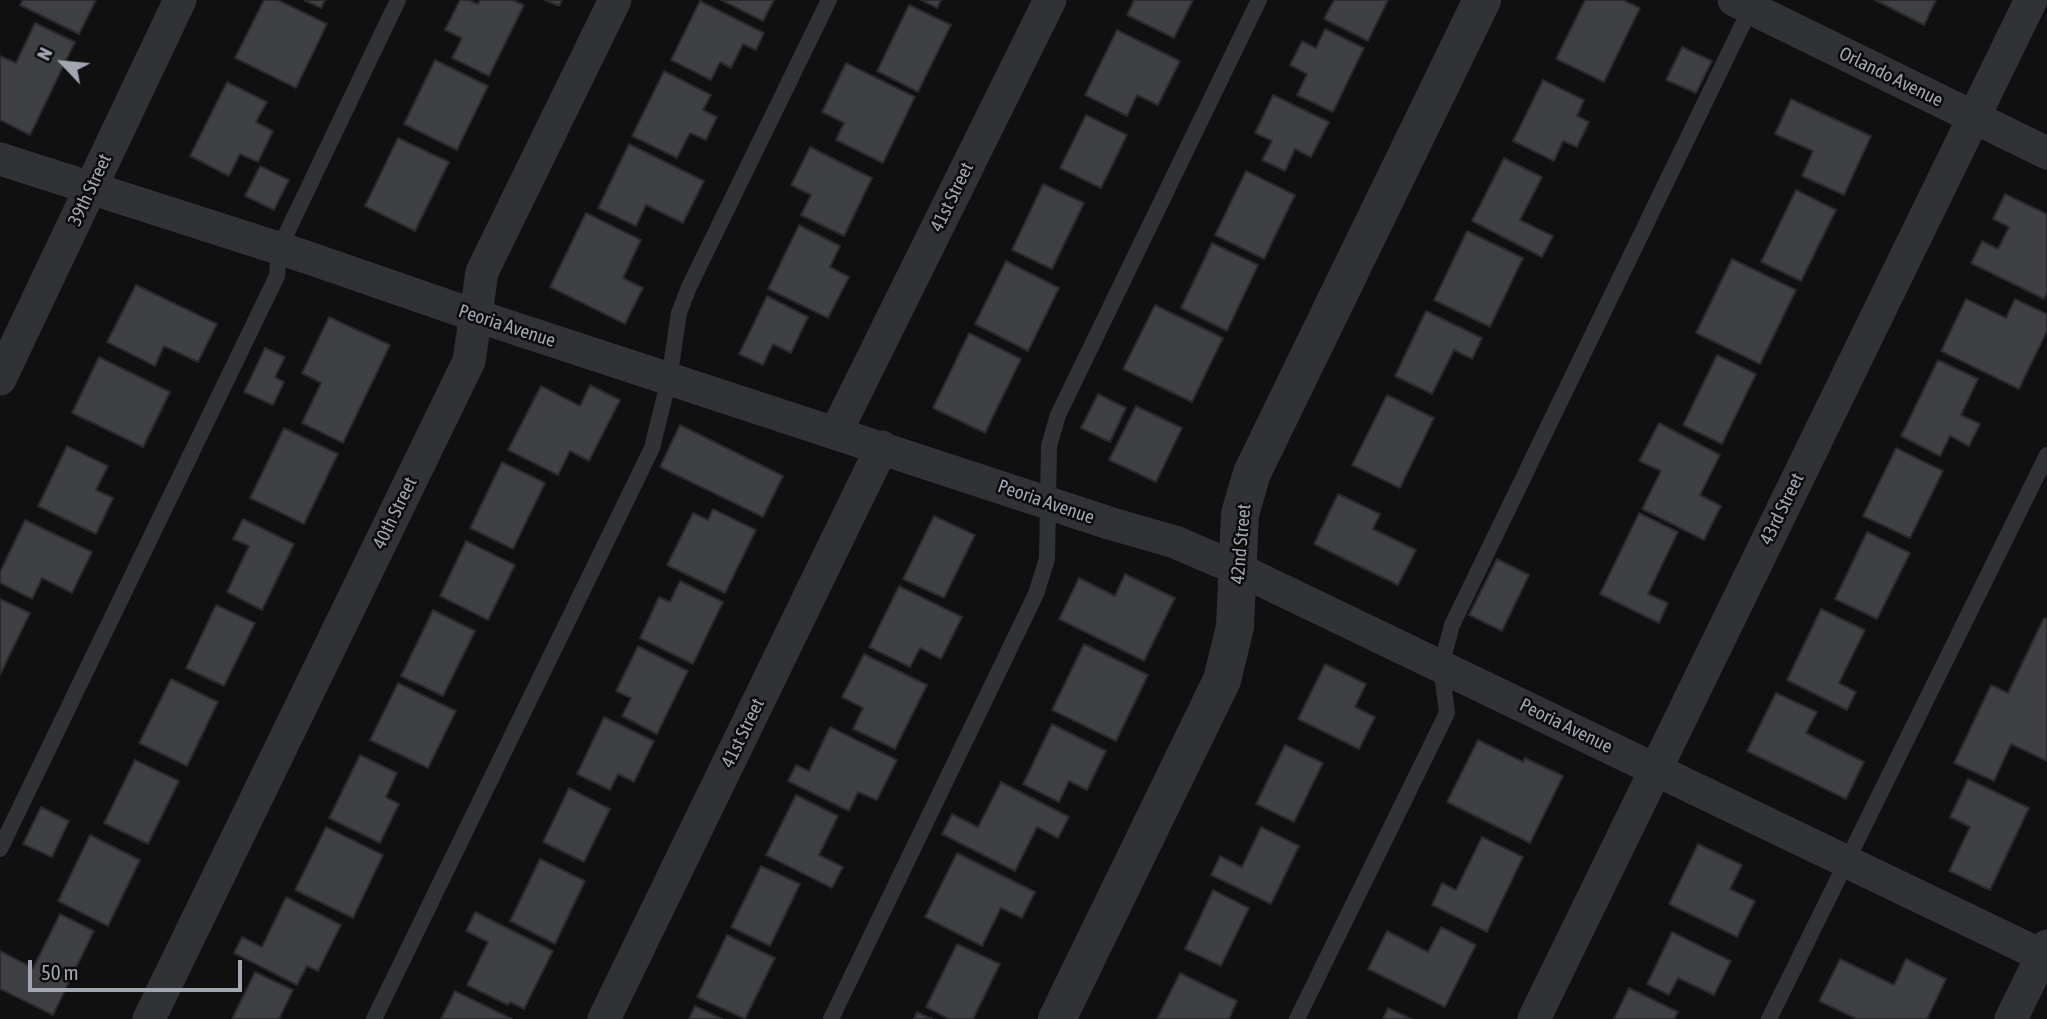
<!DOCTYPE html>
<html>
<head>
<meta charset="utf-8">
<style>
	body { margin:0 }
	#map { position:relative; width:2047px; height:1019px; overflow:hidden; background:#101011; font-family:"Asap Condensed",sans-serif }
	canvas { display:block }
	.north { position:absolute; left:28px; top:28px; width:70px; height:70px; -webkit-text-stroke:5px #0b0b0c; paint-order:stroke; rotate:296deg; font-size:19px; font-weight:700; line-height:28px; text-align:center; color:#a2a5b2 }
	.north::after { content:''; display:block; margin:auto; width:24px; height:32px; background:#a2a5b2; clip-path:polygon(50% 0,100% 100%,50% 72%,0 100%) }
	.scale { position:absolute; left:28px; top:960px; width:214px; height:32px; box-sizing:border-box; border:4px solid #a2a5b2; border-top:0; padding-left:9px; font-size:21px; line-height:24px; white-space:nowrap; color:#a2a5b2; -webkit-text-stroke:5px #0b0b0c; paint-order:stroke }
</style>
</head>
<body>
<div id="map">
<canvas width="2047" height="1019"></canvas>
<div class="north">N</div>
<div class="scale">50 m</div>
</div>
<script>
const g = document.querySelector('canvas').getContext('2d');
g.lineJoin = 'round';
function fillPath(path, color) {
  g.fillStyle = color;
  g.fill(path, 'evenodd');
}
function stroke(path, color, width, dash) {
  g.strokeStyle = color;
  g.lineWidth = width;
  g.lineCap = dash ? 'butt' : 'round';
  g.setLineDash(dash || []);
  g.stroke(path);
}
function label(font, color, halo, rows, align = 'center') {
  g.font = font + ' "Asap Condensed",sans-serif';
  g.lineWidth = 5;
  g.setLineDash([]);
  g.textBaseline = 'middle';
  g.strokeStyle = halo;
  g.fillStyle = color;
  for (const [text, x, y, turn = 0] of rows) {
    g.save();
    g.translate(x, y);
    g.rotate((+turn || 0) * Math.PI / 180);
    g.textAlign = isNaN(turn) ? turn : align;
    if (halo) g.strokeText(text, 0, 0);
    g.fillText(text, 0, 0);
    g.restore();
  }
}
const building = new Path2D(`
	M23,0H96L79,34L20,5Z
	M264,0H278L327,24L296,88L235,58Z
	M304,0H325L321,8Z
	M460,0H469L478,4L480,0H513L524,5L489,76L452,58L462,38L445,30Z
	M545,0H562L559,6Z
	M721,0H774L763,21Z
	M921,0H941L937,8Z
	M1134,0H1193L1174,38L1127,15Z
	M1334,0H1388L1368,41L1324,19Z
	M1585,0H1623L1640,8L1604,82L1556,59Z
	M1875,0H1936L1924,25Z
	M700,1L764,33L756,50L743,44L731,68L720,62L711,80L671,60Z
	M909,5L951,25L918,92L877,71Z
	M35,23L75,42L30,135L0,120V56L16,63Z
	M1325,29L1364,48L1333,112L1297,95L1307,74L1290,65L1302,41L1316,48Z
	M1117,30L1180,61L1158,105L1137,95L1127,116L1085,95Z
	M1682,47L1712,61L1696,93L1666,80Z
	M435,60L488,86L457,150L404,124Z
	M846,63L915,97L883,163L836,140L844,123L822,112Z
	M664,71L711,95L703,110L717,117L706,140L690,133L677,158L632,136Z
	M1543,80L1584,100L1577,116L1589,122L1577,147L1563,141L1554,161L1513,141Z
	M227,82L267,102L256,122L273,131L258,162L240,154L229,176L190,156Z
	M1273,95L1329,122L1311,157L1295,149L1285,171L1262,160L1272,141L1255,133Z
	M1791,99L1871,136L1844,195L1802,176L1813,151L1775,134Z
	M1086,115L1127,135L1101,188L1060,168Z
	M398,138L449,162L415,231L365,206Z
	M629,144L704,181L683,223L646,205L636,226L598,208Z
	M810,147L872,178L844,236L801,215L811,195L791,185Z
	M1504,158L1542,177L1520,220L1553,236L1542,257L1472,221Z
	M260,166L289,180L274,210L245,196Z
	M1246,171L1295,195L1264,259L1215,235Z
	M1043,184L1084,203L1052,269L1012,250Z
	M1796,190L1836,210L1801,281L1761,262Z
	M2005,194L2047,214V293L2044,299L1971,263L1982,241L1998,249L2009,227L1993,219Z
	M586,213L641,240L623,278L643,288L625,324L550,287Z
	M799,225L840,246L830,267L849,277L828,318L768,289Z
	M1467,231L1523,258L1490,327L1434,300Z
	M1212,243L1258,265L1227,331L1181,308Z
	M1732,259L1796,290L1760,364L1696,333Z
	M1006,261L1059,288L1028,351L975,324Z
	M136,285L217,324L198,362L164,346L155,366L107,342Z
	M767,296L808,317L791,353L773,344L763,365L739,354Z
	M1966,299L2006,318L2015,299L2047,314V331L2019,389L1941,351Z
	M1155,305L1223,338L1192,402L1123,369Z
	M1426,311L1482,338L1472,359L1454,350L1432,394L1395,376Z
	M329,317L390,345L343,443L302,423L321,383L302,373Z
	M969,333L1021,359L985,433L933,408Z
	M265,348L285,357L275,377L284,382L273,405L244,392Z
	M1717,355L1756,374L1722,444L1683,425Z
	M99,357L170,392L143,447L72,413Z
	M1938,360L1978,379L1961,415L1980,424L1969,446L1950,436L1940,456L1901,436Z
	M590,385L620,400L589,461L570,451L558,475L508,450L541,386L580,406Z
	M1098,394L1126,408L1110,442L1081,428Z
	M1387,395L1434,418L1400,488L1352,465Z
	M1136,406L1182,428L1156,482L1109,460Z
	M1659,423L1720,455L1700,495L1721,506L1704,540L1642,509L1661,471L1639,461Z
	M680,425L783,476L763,517L660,467Z
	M284,428L338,454L304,524L250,498Z
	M67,446L108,466L96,490L113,498L96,534L38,506Z
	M1896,448L1943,471L1910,538L1863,516Z
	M502,462L545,483L513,549L470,528Z
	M1338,494L1380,514L1373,529L1416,550L1398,585L1314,544Z
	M713,509L756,530L725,593L667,565L693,513L708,520Z
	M1639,513L1678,532L1648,594L1668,603L1659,623L1600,594Z
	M934,516L975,535L944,598L903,579Z
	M243,519L294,544L262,610L227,592L249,546L233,539Z
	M25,520L92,552L72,593L42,578L32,599L0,583V572Z
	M1867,532L1910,553L1877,619L1835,599Z
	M466,541L515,565L488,620L440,596Z
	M1497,559L1529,575L1502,631L1469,615Z
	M1125,574L1175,598L1144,661L1059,619L1079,578L1115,596Z
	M680,581L723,602L693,664L640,638L659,597L670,602Z
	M899,586L962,617L941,659L920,648L910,667L869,647Z
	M0,599L30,613L0,675Z
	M216,605L255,623L224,686L186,668Z
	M1821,609L1865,630L1839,683L1856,692L1847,710L1787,680Z
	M433,610L475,631L443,696L401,676Z
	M2044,618L2047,619V761L2011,744L1994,781L1954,763L1991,685L2008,693Z
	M1084,644L1148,675L1116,741L1052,710Z
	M638,646L688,671L657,734L622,716L631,698L616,691Z
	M864,654L927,685L895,749L853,729L863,708L842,697Z
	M1325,664L1366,684L1355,707L1375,717L1359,749L1298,719Z
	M171,679L218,702L187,766L139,743Z
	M398,683L456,711L428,768L370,740Z
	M1776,693L1817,712L1806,733L1864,762L1846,799L1747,751Z
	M604,717L654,741L634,782L618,774L610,790L577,774Z
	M1052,724L1106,751L1087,790L1069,781L1059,802L1023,784Z
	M830,727L897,760L877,800L858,792L849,811L788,781L796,765L809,771Z
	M1478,740L1523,762L1525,758L1563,776L1530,843L1447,802Z
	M1285,745L1323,763L1294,822L1256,804Z
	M360,755L397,773L386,797L399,804L380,843L329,818Z
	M135,760L179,781L148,844L104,823Z
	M1968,779L2029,808L1990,890L1949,871L1970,827L1950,817Z
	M1001,782L1069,817L1058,838L1037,827L1015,871L942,834L952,814L978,827Z
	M569,788L610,809L584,862L543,842Z
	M796,795L838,816L819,855L843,867L832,888L766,855Z
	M41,807L69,821L52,857L23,844Z
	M326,827L383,855L353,918L295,890Z
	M1261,827L1299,846L1271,904L1211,875L1220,856L1242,867Z
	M90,835L140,860L108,926L58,901Z
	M1482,837L1523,857L1487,932L1432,905L1442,883L1456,890Z
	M1698,844L1742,865L1730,889L1755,901L1737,937L1669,904Z
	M957,853L1035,892L1022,918L1001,908L982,946L925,917Z
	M540,859L585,881L555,944L510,921Z
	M761,866L800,884L770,946L731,927Z
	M1213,890L1249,908L1221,966L1185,949Z
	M286,897L341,925L318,971L307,966L297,985L234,953L242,937L262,947Z
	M475,912L553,951L524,1009L510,1002L508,1005L467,985L488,942L466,931Z
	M60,914L94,931L53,1015L0,989V951L33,968Z
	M1441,927L1476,945L1445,1007L1368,969L1387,931L1428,952Z
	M1672,932L1731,961L1714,995L1678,978L1669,995L1647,984Z
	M727,935L775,958L745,1019L697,997Z
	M957,944L1000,964L973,1019H949L926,1007Z
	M1840,959L1894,985L1906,959L1946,979L1927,1019H1857L1819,1001Z
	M255,972L293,990L279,1019H232Z
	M1180,973L1237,1001L1229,1019H1157Z
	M1629,988L1678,1012L1674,1019H1614Z
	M455,991L512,1019H441Z
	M695,1006L722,1019H689Z
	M1388,1008L1411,1019H1383Z
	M917,1012L932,1019H914Z`);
const service = new Path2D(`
	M0,849L277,276L279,249L398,0
	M374,1019L652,448L669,379L679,313L689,287L829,0
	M831,1019L1036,594L1047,559L1049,446L1058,415L1259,0
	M1297,1019L1447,713L1441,666L1452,625L1753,3
	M1769,1019L2047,455`);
const minor = new Path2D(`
	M1734,0L2047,153
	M0,159L306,257L474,315L1109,523L1175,542L1238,569L2047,958
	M0,379L180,0
	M836,432L1050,0
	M149,1019L469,361L482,272L615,0
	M604,1019L882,447
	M1534,1019L2031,0
	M2011,1019L2047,946`);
const tertiary = new Path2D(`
	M1057,1019L1222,680L1235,627L1240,514L1252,473L1482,0`);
const streetNames = [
	["Orlando Avenue",1891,77,26],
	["39th Street",90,190,-65],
	["41st Street",952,197,-64],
	["Peoria Avenue",507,326,18],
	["Peoria Avenue",1046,502,19],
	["43rd Street",1782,509,-64],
	["40th Street",395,513,-64],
	["42nd Street",1241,544,-85],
	["Peoria Avenue",1566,726,26],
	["41st Street",743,733,-64]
];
fillPath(building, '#3f4044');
stroke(building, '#2a2a2d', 2);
stroke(service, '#313236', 16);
stroke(minor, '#313236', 33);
stroke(tertiary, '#313236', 38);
label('19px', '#a2a5b2', '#0b0b0c', streetNames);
</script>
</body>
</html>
